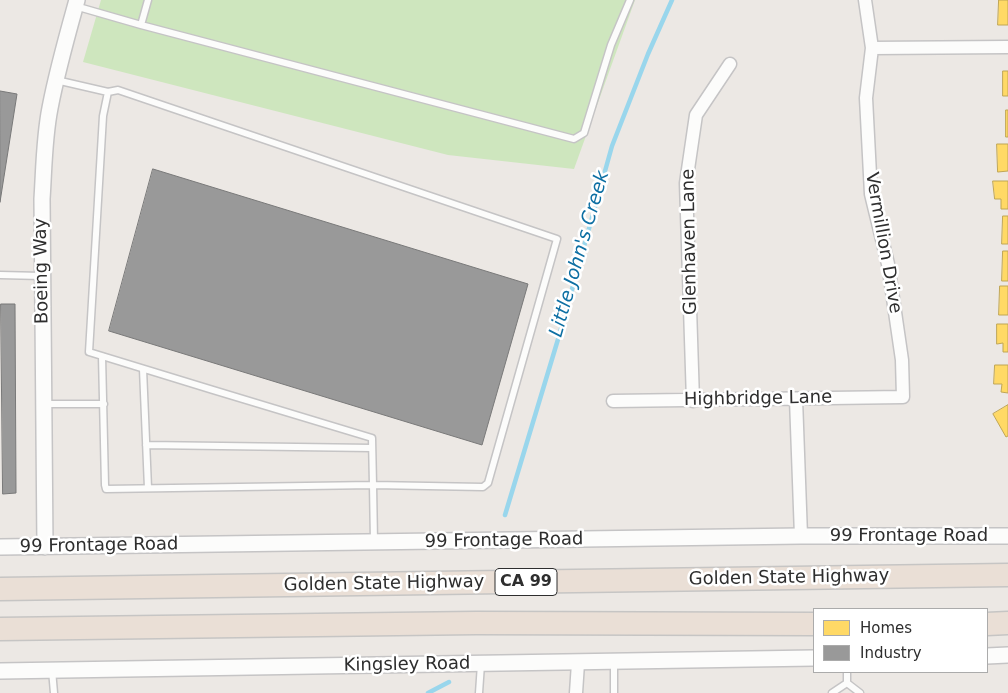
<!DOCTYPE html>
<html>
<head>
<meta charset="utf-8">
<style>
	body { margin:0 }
	#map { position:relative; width:1008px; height:693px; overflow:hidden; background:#ece8e4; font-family:"DejaVu Sans",sans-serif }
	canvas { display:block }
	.legend { position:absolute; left:813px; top:608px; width:175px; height:65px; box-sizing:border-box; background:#fff; border:1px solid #ababab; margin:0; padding:6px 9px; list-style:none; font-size:15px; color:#2e2e2e }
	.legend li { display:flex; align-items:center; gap:10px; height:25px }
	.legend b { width:25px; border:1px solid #ababab }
</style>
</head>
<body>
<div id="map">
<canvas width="1008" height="693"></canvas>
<ul class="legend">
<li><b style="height:14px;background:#ffd966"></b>Homes</li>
<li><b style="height:14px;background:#999"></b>Industry</li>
</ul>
</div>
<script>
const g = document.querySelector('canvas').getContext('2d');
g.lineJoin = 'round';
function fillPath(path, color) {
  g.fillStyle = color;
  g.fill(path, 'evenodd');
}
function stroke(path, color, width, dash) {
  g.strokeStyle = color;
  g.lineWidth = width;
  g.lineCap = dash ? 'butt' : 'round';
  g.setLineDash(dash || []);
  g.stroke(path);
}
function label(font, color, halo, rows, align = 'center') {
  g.font = font + ' "DejaVu Sans",sans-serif';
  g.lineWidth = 5;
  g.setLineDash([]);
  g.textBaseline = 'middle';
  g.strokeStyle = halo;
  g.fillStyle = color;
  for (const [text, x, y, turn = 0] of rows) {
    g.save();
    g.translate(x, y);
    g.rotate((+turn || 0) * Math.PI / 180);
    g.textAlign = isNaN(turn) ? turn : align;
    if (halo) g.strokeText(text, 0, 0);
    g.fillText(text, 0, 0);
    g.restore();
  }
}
const green = new Path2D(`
	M101,0H635L574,169L448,155L83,62Z`);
const homes = new Path2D(`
	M999,0H1008V25H998Z
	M1003,71H1008V96H1003Z
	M1006,110H1008V137H1006Z
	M997,144H1008V171L998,172Z
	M993,181H1008V209H1001V199H995Z
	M1003,216H1008V244H1002Z
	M1003,251H1008V281H1002Z
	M1000,286H1008V315H999Z
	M997,324H1008V352H1003V343L997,344Z
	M995,365H1008V393L1001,392L1002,384H994Z
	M1008,405V436L1006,437L993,414Z`);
const industry = new Path2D(`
	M0,91L17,94L0,202Z
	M153,169L528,284L482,445L109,331Z
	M1,304H15L16,493L3,494Z`);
const stream = new Path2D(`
	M505,515L559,336L612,146L648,54L672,0
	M428,693L449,682`);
const service = new Path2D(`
	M75,6L141,25L148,0
	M141,25L574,139L584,133L611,45L630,0
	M56,80L108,92
	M0,275L42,276
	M102,356L105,485L106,489L373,485L372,438C278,410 183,381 89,352L103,116L108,92L118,90L557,239L488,483L483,487L373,485L374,542
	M143,369L148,488
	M45,404H104
	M146,445L372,448
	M614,662V693
	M52,670L54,693
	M847,683L860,693
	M847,683V672
	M479,693L481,664
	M832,693L847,683`);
const minor = new Path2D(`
	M872,48L1008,47
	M796,399L801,536
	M613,401L903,397L902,360L888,264L871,194L866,98L872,48L865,0
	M693,401L686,183L696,115L730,64
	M576,693L578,663`);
const tertiary = new Path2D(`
	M0,547L801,536H1008
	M45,547L42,199C44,169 44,138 50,108C57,71 67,36 77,0
	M987,656L1008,655
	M0,671L814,658`);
const motorway = new Path2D(`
	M0,589L1008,575
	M987,624L1008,623
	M0,629L476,623L814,624`);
const shields = [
	[526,582,62]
];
const shieldNames = [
	["CA 99",526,582]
];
const streetNames = [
	["Glenhaven Lane",690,242,-91],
	["Vermillion Drive",883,243,80],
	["Boeing Way",42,271,-91],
	["Highbridge Lane",758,399,-1],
	["99 Frontage Road",909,536],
	["99 Frontage Road",504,541,-1],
	["99 Frontage Road",99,546,-1],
	["Golden State Highway",789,578,-1],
	["Golden State Highway",384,584,-1],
	["Kingsley Road",407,665,-1]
];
const waterNames = [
	["Little John's Creek",580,254,-74]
];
fillPath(green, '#cee6be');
fillPath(homes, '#ffd966');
stroke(homes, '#c0a655', 1);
fillPath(industry, '#999');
stroke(industry, '#797979', 1);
stroke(stream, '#99d6ec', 4.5);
stroke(service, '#c5c4c5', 9);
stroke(minor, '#c5c4c5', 15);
stroke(tertiary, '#c5c4c5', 18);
stroke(motorway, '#c6c5c4', 25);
stroke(service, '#fcfcfb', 6);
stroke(minor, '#fcfcfb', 12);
stroke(tertiary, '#fcfcfb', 15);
stroke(motorway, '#eadfd6', 22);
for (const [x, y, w] of shields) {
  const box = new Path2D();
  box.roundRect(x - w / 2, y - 13.5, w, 27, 4);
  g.fillStyle = '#fff';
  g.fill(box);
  stroke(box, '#2e2e2e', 1);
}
label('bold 16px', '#2e2e2e', null, shieldNames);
label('18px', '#2e2e2e', '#fff', streetNames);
label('italic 19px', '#0d6fa3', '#fff', waterNames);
</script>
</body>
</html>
